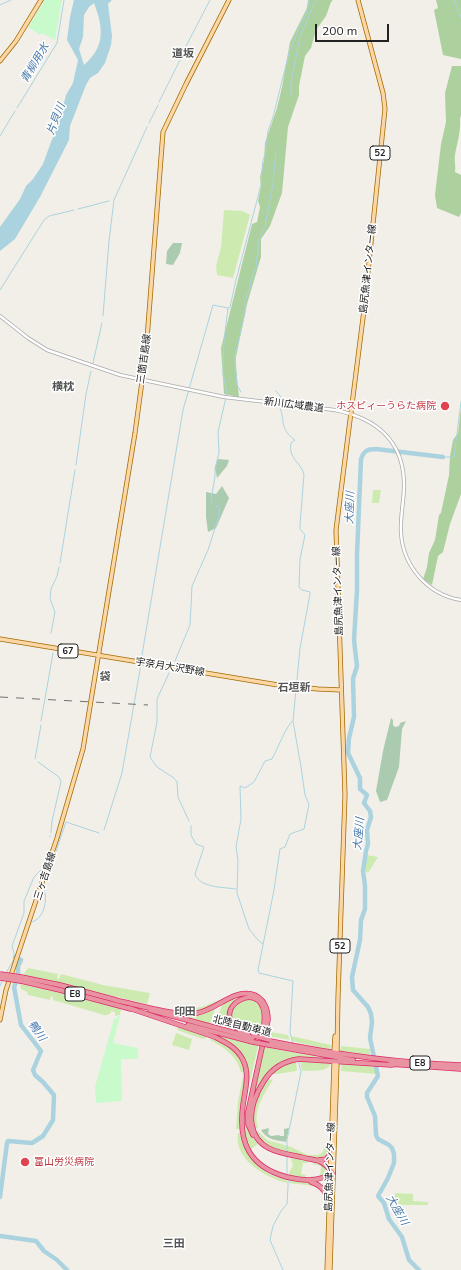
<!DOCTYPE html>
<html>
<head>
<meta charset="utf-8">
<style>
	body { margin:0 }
	#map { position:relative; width:461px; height:1270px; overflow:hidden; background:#f2efe9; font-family:Mulish,sans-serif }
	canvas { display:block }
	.scale { position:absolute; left:315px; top:24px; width:74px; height:18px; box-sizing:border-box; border:2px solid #222; border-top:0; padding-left:5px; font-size:12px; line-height:14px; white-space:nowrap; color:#222; -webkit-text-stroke:3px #fff; paint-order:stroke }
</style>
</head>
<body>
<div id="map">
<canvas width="461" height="1270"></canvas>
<div class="scale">200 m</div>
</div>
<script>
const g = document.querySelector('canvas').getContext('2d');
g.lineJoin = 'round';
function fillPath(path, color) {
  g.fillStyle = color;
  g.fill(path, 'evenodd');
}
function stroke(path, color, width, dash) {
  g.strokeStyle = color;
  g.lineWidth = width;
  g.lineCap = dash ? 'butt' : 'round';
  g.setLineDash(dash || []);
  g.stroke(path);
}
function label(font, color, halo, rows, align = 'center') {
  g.font = font + ' Mulish,"Noto Sans JP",sans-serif';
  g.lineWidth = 3;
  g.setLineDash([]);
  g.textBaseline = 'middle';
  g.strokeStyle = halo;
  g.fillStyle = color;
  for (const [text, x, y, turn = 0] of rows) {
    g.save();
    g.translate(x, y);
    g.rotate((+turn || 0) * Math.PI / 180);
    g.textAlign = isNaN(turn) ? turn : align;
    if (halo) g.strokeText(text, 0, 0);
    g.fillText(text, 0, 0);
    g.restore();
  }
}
const grass = new Path2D(`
	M224,210L242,211L250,215L233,278L217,275L216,266L221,247Z
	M373,490H381L379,503H372Z
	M367,855L378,857L368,873L365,871Z
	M28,968L58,974L57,978L59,979L61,974L103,985L150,993L147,1004L23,975Z
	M20,984L62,993L121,1009L120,1015L115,1016V1012L111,1011V1013L107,1015H104L53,1000V997L51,996L50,1000L28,995L27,992L21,989Z
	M239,996C238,998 234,1000 232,1003C225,1012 232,1023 236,1031L215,1025L222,1005Z
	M250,999C267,1007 263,1018 260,1034C250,1032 229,1028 232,1012C232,1009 235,1006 236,1003Z
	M217,1001V1004L197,1011H182L184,1009L202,1007Z
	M215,1009L210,1024L176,1014L203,1013Z
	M178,1026L207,1036L206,1038L203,1039L177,1030Z
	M270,1032L288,1035L290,1040L268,1036Z
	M176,1033L192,1039L189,1050L172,1045Z
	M215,1035L258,1046L246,1099C250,1061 249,1054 215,1035Z
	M291,1036L331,1045L330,1050L296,1042L292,1041Z
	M211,1038C230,1045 241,1053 245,1073L241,1072C236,1055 225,1048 210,1040Z
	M341,1046L370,1049V1055L340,1051Z
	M264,1047L324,1058C275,1056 265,1068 249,1112Z
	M296,1061L297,1070L296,1071L277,1074H272C280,1067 286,1064 296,1061Z
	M300,1061L330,1063C330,1073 310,1070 302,1071Z
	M341,1064L375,1067L376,1074L341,1071Z
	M243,1077H245L240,1114V1129H236L238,1101Z
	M269,1079L273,1080C263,1095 253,1110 258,1128L254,1129C250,1110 257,1093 269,1079Z
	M246,1115C247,1127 250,1136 258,1144L250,1150C244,1138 244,1128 246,1115Z
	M256,1131L259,1132L267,1140L291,1147L308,1155H317L321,1154L323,1151L325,1145H328L326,1156L319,1158C297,1155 268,1153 256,1131Z
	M240,1132C245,1154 262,1177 286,1179L287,1183C266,1178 233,1159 238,1133Z
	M291,1158L309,1161L308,1163H303L301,1174L306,1175L305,1178L288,1175L291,1169L292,1168L293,1164L292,1163Z
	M314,1161L320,1162L326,1167V1176L318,1179H311V1176L320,1178L321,1166L313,1164Z
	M289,1180L301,1181L318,1185L320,1189L315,1186L289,1183Z
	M395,1193L413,1194V1201L428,1202V1205H399L391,1197H395Z`);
const forest = new Path2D(`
	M308,0H333L331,2L326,16L316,30L311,48L305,56L299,86V95L288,127L282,193L270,226L261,239V257L247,304L236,357V369L239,397L224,394L221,348L252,224L257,222L260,207L258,201L261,186L260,177L264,160L265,143L277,108L282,87L290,42L307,8Z
	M436,0H461V59L443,55L434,10L438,8Z
	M452,66H461V115L460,119C461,132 457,143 455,155C454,161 456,166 455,172L461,175V213L459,217L437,208L435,195L441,144L446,122L445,93Z
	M461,407V494L450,524L443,552L438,556L432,585L423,579L427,567L429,553L435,540L439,515L441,513L449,475L450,456L453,440L458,433Z`);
const cemetery = new Path2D(`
	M173,243H182L180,253L173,265L166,264L167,251Z
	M218,459L229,460L227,466L217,478L215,468Z
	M222,486L229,498L216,528L208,532L206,517V492L216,494Z
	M391,718L393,720V725L395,727L399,726L400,723L406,721L402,729L399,767L387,800L380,802L376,791L383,751Z
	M269,1128L268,1134L271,1136L279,1135L280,1136H284V1129L289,1128L286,1142C276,1140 267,1140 261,1130Z`);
const park = new Path2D(`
	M45,0H62L55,40L42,33L40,35L28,27Z
	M120,1016L113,1043L138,1048V1059H121L122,1101L96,1103L95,1087L114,1019Z`);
const water = new Path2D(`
	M74,0H112L108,4L112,36L111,45L105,63L98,73L90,78L86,85L70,126L69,140L40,197L15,239L0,251V227L20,199L26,186L33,179L43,164L51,142L58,126L66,95L73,83L78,60L67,40L70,17ZM94,3C103,27 106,46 84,65L79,49L83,37L84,15L89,7Z`);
const stream = new Path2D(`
	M454,0L461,17
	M42,3L44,0
	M0,5L11,0
	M34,14L37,10
	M10,52L17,43
	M183,52L210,0
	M291,96V82L300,37L316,0
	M159,102L182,56
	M17,108L57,43L64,0
	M149,123L158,105
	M0,136L15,111
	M78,209L109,201
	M0,290L44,220L49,216L74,210
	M103,316L109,241L114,200L147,127
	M93,363L102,323
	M276,391L281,397L279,401
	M241,392L237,385L235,356L245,313V300L251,286L250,281L257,266L256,260L258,254V242L265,226L273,184L276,152
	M279,406C286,419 278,428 295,440L291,443C288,459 300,461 304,474L300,525V529L305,535L300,559L299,587L302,590L310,592V594L300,648L293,721L301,767L305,795L309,804L304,829L290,834L285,847L280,849L274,890L258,970L259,973L293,981L290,1033L293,1043
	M443,457H454L461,402
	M76,465L86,394L91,371
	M212,503L211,499L215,477V468L219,453L218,432L227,393L223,374L224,340L228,308L230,307L236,280L261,185L263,160L265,155L268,131L273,117L290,49L299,28L306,14L309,0
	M60,563L75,470
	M51,633L55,612L50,599L51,589L57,576L59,567
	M141,661L183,410L213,305L228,308
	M175,661L190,625L192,586L208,550L219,516V507L215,506
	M169,673L157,699V722L150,757L157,767L174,778L177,782L178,797L189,821
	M41,721L53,653
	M35,759L41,725
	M38,762L59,777L61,782L52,821L51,833
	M191,826V835L196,844L204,847L195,874C200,888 223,887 236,889
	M104,830L122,773L141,664
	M50,836V837
	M50,869L66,822L99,833
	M32,922C44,918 48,901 44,889
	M263,944L258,940L249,929L237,893L238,860L236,847L241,819L240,786L245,788L254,782L265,761L272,759C279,746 283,733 292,721
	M6,973L15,957L12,946L24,913V901L34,877L44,867L51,849
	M0,986L2,981
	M287,1153V1140L301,1072L298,1060
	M287,1156V1175
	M283,1270L270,1240L273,1226L281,1211L287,1204L288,1187V1178`);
const river = new Path2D(`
	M0,1197L7,1143L8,1141L32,1143L43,1136L53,1120L54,1095L43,1082L35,1075L33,1070L41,1051L21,1025L14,987L18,978V966L21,960L15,957
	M0,1236L36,1241L44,1251L57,1260L67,1270
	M419,1270L409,1260L402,1237L389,1219L384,1203L378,1196L388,1178L394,1163V1154L392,1148L389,1145L378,1139L376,1135L375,1116L367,1097V1093L378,1076L370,1038L372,1022L371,1014L368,1007L353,990L352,977L360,940L361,920L365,909V886L363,871L366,851L368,844L367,830L371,817L370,811L364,803L367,795L360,789V778L348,753L349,738L354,717L353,679L357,666L354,640L357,590V554L361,459C364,451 367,449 376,449L443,457`);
const minor = new Path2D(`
	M0,316L28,338L47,350L120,375L224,397L335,410C375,418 404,440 404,485C404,501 400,517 401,533C403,566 428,595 461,600`);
const major = new Path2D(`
	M0,61L16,41L41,0
	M0,639L278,685L318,689L341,690
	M0,1020L6,990L57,838L83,749L135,433L146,352L163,132L186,84L229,0
	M334,1051L335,1036
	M337,1051L338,997L345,795L336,530L364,310L385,109L383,93L358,0
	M327,1270L334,1063
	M330,1270L337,1064`);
const highway = new Path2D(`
	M21,977L60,985L116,1000
	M21,981L60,990L131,1009
	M115,1000C139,1005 173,1016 197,1013C216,1010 232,990 251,994C264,997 268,1009 268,1020L248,1112V1124L253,1135
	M129,1008L215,1037C227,1043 237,1048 243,1060C250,1074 245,1090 243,1105C238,1142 249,1167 287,1177C304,1181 318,1182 333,1173C329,1168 325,1164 319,1161C313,1159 307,1159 301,1157C280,1153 256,1150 252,1125C249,1110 256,1093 264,1081C272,1068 284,1061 299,1059L392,1065
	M150,1010L254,1038
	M188,1025L253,1042
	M248,1034C194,1013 276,965 263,1031
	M270,1041C333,1054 396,1063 461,1065
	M269,1045L353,1060
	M390,1064L461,1069
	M319,1160L327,1159L331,1150
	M311,1182C324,1186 327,1194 329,1207`);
const rail = new Path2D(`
	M0,697L148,705`);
const highwayBridge = new Path2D(`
	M0,974L21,977
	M0,978L21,981
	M255,1036L270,1040
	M253,1042L269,1045`);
const markers = [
	[445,406,5,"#e0444e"],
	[25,1162,5,"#e0444e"]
];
const shields = [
	[380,153,20],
	[68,651,20],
	[340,946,20],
	[75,994,20],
	[420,1063,20]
];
const shieldNames = [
	["52",380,153],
	["67",68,651],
	["52",340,946],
	["E8",75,994],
	["E8",420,1063]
];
const streetNames = [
	["島尻魚津インター線",368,269,-84],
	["三箇吉島線",144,359,-82],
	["新川広域農道",294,405,7],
	["島尻魚津インター線",338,591,-92],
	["宇奈月大沢野線",170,667,9],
	["三ヶ吉島線",45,876,-72],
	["北陸自動車道",242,1026,14],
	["島尻魚津インター線",330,1167,-88]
];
const healthNames = [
	["ホスピィーうらた病院",436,406],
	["富山労災病院",34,1162,"left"]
];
const neighbourhoodNames = [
	["道坂",183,54],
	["横枕",63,387],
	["袋",105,677],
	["石垣新",294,688],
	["印田",185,1012],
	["三田",174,1244]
];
const waterNames = [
	["青柳用水",35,63,-59],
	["片貝川",56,119,-69],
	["大座川",350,508,-88],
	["大座川",359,834,-85],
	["鴨川",37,1031,54],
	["大座川",397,1210,60]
];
fillPath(grass, '#cdebb0');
fillPath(forest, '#add19e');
fillPath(cemetery, '#aacbaf');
fillPath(park, '#c8facc');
fillPath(water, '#aad3df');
stroke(stream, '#aad3df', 1);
stroke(river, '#aad3df', 4.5);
stroke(minor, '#a9a9a9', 4);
stroke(major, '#a06b00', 5);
stroke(highway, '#dc2a67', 5.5);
stroke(minor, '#fff', 2.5);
stroke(major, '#fcd6a4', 3.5);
stroke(highway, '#e892a2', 4);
stroke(rail, '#707070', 1, [8, 8]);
stroke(highwayBridge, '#dc2a67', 5.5, []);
stroke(highwayBridge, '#e892a2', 4);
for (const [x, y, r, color] of markers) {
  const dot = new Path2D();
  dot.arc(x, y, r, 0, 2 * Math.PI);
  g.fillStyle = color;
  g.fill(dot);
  stroke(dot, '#fff', 1.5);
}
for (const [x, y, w] of shields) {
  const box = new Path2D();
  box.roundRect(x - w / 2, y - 7, w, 14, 3);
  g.fillStyle = '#fff';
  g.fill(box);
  stroke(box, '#222', 1);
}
label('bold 9px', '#222', null, shieldNames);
label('10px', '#222', '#fff', streetNames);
label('10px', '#be3a42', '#fff', healthNames, 'right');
label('bold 11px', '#555', '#fff', neighbourhoodNames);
label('italic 11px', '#4a7aab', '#fff', waterNames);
</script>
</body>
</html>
